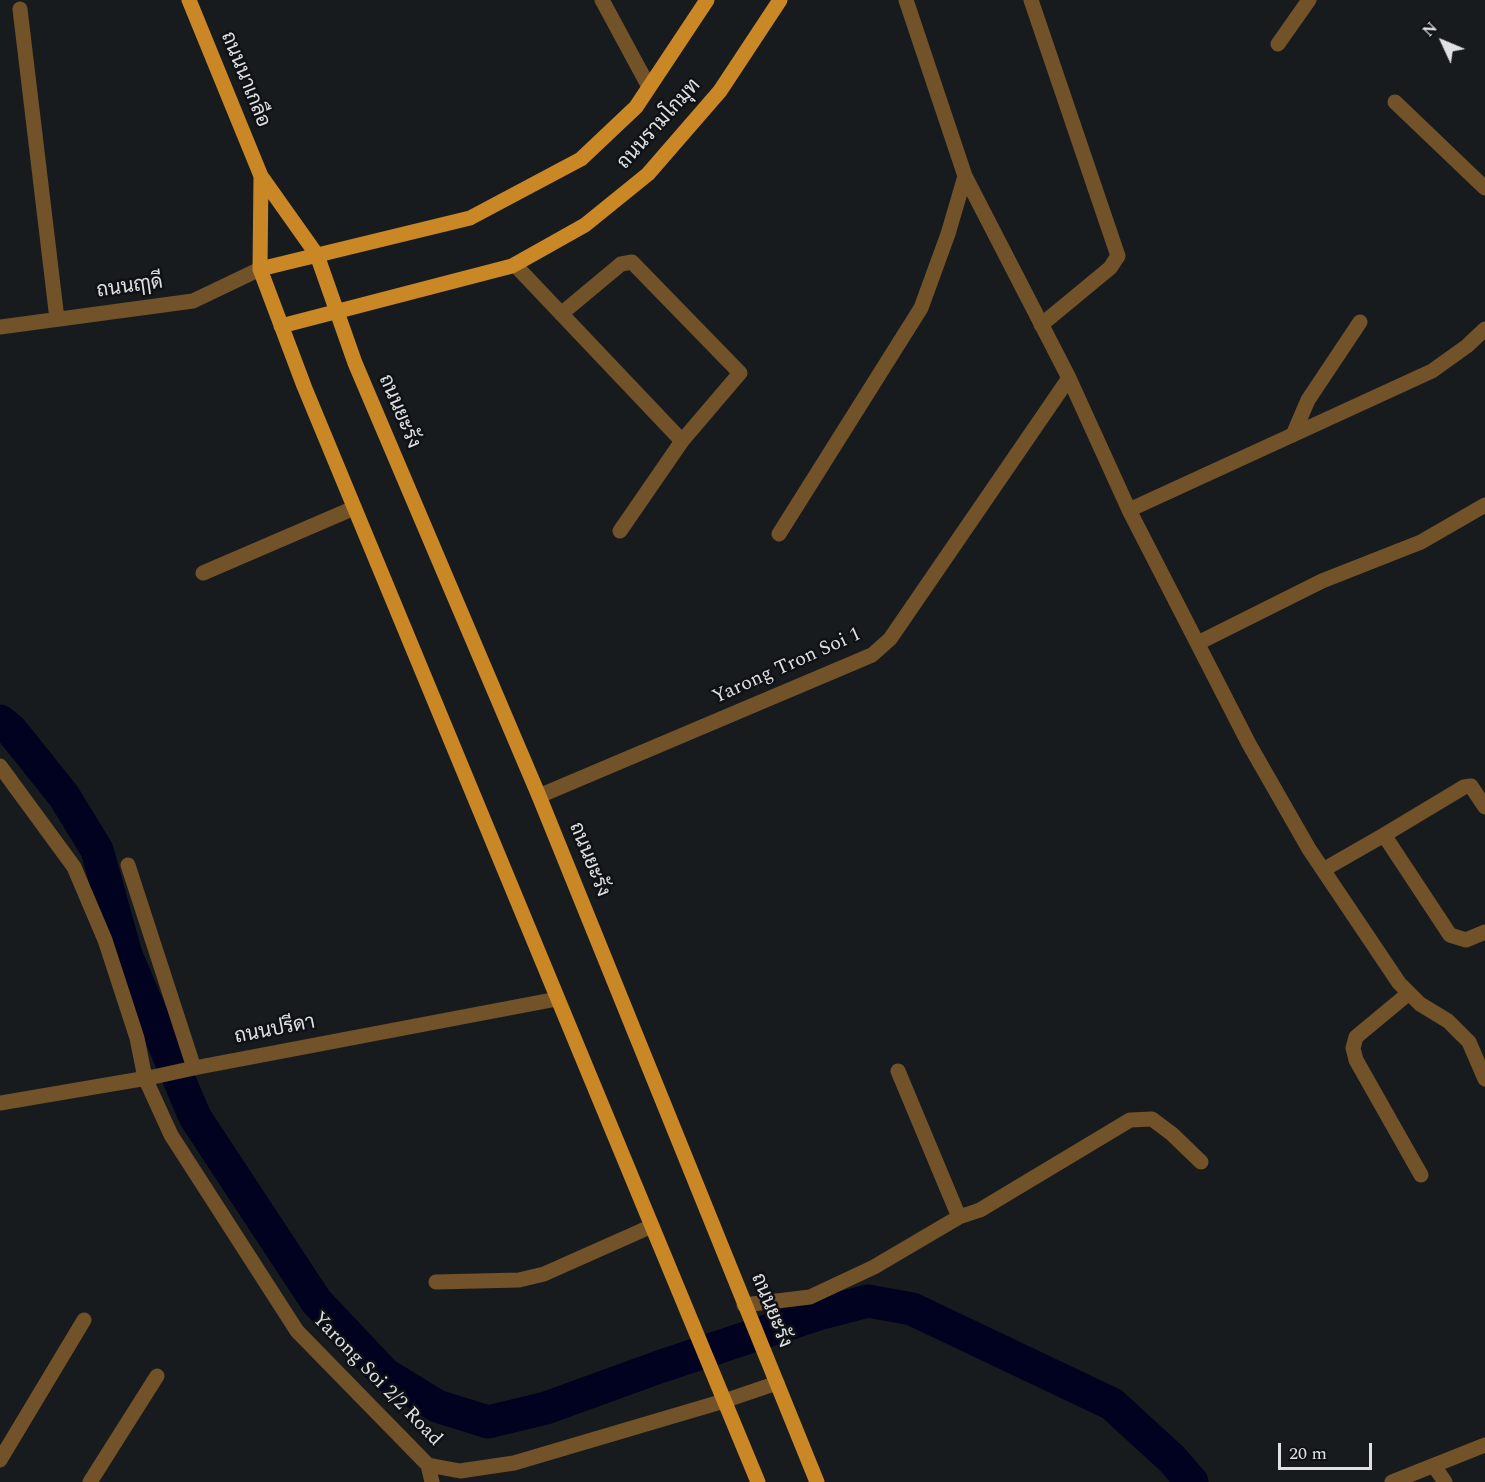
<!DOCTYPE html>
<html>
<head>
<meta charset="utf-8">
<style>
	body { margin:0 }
	#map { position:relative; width:1485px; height:1482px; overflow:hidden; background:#181b1e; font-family:Spectral,serif }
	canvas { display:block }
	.north { position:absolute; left:1413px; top:12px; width:60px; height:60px; -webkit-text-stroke:4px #0f1215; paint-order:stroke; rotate:314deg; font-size:16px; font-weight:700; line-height:24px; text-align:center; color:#dfe1e3 }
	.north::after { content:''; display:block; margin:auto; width:21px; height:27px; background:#dfe1e3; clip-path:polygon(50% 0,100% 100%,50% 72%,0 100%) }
	.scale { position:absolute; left:1278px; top:1443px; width:94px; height:27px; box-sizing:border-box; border:3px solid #dfe1e3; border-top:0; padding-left:8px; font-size:18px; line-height:21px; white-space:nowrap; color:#dfe1e3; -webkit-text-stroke:4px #0f1215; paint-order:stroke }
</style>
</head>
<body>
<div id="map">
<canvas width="1485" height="1482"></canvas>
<div class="north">N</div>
<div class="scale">20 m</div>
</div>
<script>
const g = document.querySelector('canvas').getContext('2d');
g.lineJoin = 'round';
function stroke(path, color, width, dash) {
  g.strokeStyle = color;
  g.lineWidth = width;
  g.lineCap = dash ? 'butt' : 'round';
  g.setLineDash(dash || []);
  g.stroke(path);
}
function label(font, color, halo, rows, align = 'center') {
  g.font = font + ' Spectral,Sarabun,serif';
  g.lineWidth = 5;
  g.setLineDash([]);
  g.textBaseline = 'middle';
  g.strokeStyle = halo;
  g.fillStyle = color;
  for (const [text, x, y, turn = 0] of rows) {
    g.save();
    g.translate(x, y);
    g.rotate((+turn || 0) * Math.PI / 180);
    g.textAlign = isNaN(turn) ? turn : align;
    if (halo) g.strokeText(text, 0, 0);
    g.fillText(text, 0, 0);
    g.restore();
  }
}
const canal = new Path2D(`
	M0,721L12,731L64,796L97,850L126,955L195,1117L316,1301L385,1374L437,1406L488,1422L546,1408L659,1367L818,1314L868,1301L912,1309L1112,1404L1172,1459L1192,1482`);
const minor = new Path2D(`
	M602,0L649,87
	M906,0L965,176L1069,378L1129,510L1249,744L1309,849L1399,983L1420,1004L1448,1021L1469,1042L1485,1079
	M1031,0L1118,256L1110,268L1041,325
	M20,9L57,319
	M1278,44L1309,0
	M1395,102L1485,188
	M515,265L682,441
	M561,314L621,264L632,262L740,373L682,441L620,531
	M0,327L193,301L260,269
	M1293,435L1308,400L1360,322
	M1129,510L1432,371L1467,346L1485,329
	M779,534L921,308L948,234L965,176
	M203,573L354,508
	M1198,643L1322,581L1421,542L1485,505
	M0,766L74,867L105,940L137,1038L145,1078L171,1135L297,1331L428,1465L460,1471L514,1463L724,1401L777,1383
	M539,796L872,655L890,639L1069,378
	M1384,835L1464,787L1471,786L1485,807
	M128,865L194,1068
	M1323,870L1384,835L1450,935L1466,940L1485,932
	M1409,993L1356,1037L1353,1048L1356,1060L1421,1175
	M0,1103L153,1077L194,1068L557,999
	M959,1217L980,1210L1130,1120L1152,1119L1172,1134L1201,1162
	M436,1282L519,1280L544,1274L652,1226
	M744,1305L810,1297L874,1267L959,1217L898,1071
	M0,1460L84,1320
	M428,1465L432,1482
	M1434,1466L1445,1482
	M90,1482L157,1376
	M1392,1482L1485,1445`);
const major = new Path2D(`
	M189,0L261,176L317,255L355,363L539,796L817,1482
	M261,176L260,269L304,386L758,1482
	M260,269L470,218L581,159L636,107L707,0
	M281,326L512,266L585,225L648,174L720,91L780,0`);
const streetNames = [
	["ถนนนาเกลือ",244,80,68],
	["ถนนรามโกมุท",660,125,-48],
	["ถนนฤๅดี",130,288,-8],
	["ถนนยะรัง",398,412,67],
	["Yarong Tron Soi 1",787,667,-24],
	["ถนนยะรัง",588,860,68],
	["ถนนปรีดา",275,1031,-11],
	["ถนนยะรัง",770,1311,68],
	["Yarong Soi 2/2 Road",376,1380,46]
];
stroke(canal, '#00021f', 33);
stroke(minor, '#715229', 15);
stroke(major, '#c98726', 15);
label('20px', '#dfe1e3', '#0f1215', streetNames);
</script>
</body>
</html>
